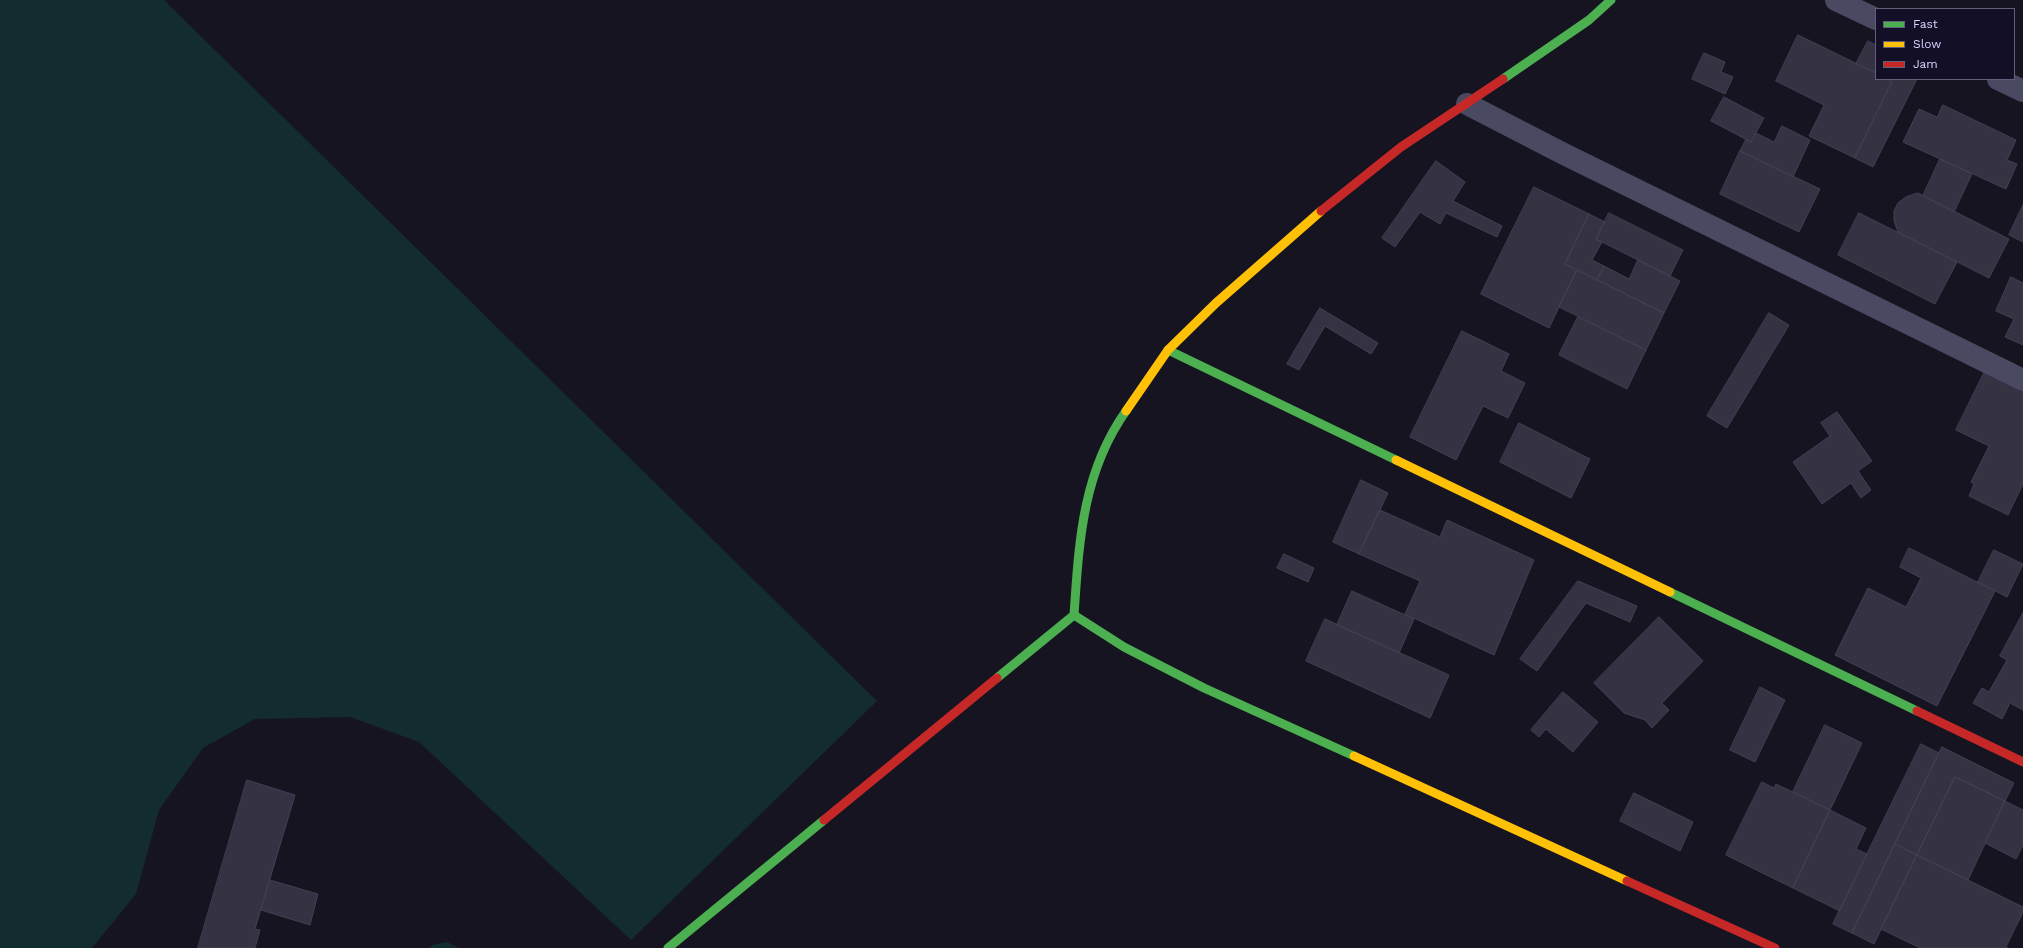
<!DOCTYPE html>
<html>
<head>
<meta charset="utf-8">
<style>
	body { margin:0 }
	#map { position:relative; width:2023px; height:948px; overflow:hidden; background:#161421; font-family:"Work Sans",sans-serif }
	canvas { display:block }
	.legend { position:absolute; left:1875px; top:8px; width:140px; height:72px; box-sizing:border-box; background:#130f26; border:1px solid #625e7d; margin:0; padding:5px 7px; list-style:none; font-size:12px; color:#d9d4ff }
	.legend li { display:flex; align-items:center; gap:8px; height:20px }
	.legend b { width:20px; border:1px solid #625e7d }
</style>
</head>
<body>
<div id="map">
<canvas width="2023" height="948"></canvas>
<ul class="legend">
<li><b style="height:5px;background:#4caf50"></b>Fast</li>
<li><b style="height:5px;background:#ffc107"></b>Slow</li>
<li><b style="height:5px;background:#c62828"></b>Jam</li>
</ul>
</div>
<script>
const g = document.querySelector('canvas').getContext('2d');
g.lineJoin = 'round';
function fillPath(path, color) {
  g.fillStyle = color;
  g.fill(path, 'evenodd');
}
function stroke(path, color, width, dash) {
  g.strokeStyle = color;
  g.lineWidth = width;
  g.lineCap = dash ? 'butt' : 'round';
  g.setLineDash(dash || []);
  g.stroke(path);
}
const green = new Path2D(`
	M0,0H164L877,701L631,940L419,742L350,717L255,719L203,748L159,810L136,894L92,948H0Z
	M447,942L459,948H430L432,945Z`);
const building = new Path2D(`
	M1798,35L1876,73V79H1887L1892,81L1855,158L1809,136L1824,105L1776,81Z
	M1868,41L1876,45V73L1856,64Z
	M1704,53L1725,62L1721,72L1733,77L1725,94L1692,79Z
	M1894,79H1917L1873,167L1855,158Z
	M1724,97L1764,118L1751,142L1711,121Z
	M1943,105L2016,140L2007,160L2017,164L2006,189L1903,142L1919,109L1937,117Z
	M1782,126L1810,140L1793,177L1740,151L1746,139L1751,142L1756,133L1774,142Z
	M1740,151L1820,189L1799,232L1720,194Z
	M1940,159L1972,174L1954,212L1923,196Z
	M1436,161L1465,182L1453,201L1502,226L1497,237L1446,213L1440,224L1420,212L1395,247L1382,238Z
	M1534,187L1589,214L1565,264L1577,270L1549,328L1481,294Z
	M1918,193L2009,239L1989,278L1898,232L1894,221V211L1898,203L1906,197Z
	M2023,205V242L2009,235Z
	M1609,213L1683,250L1670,276L1596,239Z
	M1859,213L1957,262L1935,304L1838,255Z
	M1589,214L1605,222L1596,239L1602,242L1592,260L1604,266L1597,280L1565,264Z
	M1638,260L1680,281L1664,313L1597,280L1604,266L1629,279Z
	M1577,270L1664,313L1646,350L1559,307Z
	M2011,277L2023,283V345L2005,337L2014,319L1996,311Z
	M1320,308L1378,343L1371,354L1325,326L1299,370L1287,364Z
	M1769,313L1789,325L1727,428L1707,416Z
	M1578,317L1646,350L1627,389L1559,355Z
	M1462,331L1509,354L1501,371L1525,383L1508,418L1483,406L1456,460L1410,437Z
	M1985,371L2023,390V484L2008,515L1969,496L1974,484L1971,482L1989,446L1956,430Z
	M1837,412L1872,461L1858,471L1871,490L1861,498L1851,483L1822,504L1793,462L1830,436L1821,423Z
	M1519,423L1590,459L1571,498L1500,462Z
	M1361,480L1388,493L1359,554L1333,542Z
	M1380,510L1440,537L1447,520L1534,560L1494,655L1405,614L1420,581L1359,554Z
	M1909,548L1995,591L1937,706L1835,655L1868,588L1906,607L1921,578L1900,567Z
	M1994,550L2023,564L2007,597L1978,582Z
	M1284,554L1314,568L1308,582L1277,568Z
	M1578,581L1637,606L1630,622L1586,603L1537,671L1520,659Z
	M1352,591L1414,619L1399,653L1337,625Z
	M2023,613V710L2010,703L2002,719L1973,703L1982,688L1989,692L2007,660L2000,656Z
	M1659,617L1703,661L1662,703L1669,710L1652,728L1645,720L1624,713L1594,683Z
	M1325,619L1449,675L1430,718L1306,661Z
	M1760,687L1785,700L1755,762L1730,750Z
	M1563,692L1598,722L1573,752L1546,729L1539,737L1531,730Z
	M1825,725L1862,743L1830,810L1793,792Z
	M1921,744L1939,753L1852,933L1833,924Z
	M1942,747L2014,783L2005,801L1955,777L1917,855L1895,844Z
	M1955,777L2005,801L1968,880L1917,855Z
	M247,780L295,795L255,929L260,930L255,948H198Z
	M1762,782L1774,788L1776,784L1830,810L1793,888L1726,855Z
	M1634,793L1693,822L1680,851L1620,821Z
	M2005,801L2023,810V845L2016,859L1985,843Z
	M1830,810L1866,828L1856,849L1867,854L1840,911L1793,888Z
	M1895,844L1917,855L1874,944L1852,933Z
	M1917,855L2023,907V912L2006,947L2008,948H1920L1881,929Z
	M270,880L318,894L310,925L261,910Z`);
const street = new Path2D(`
	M1836,0L1876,19
	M1998,79L2023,91
	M1467,104L1564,154L2023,380`);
const fast = new Path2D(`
	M1503,79L1589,20L1611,0
	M1168,350L1396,460
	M1670,592L1917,711
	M1074,615L1124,647L1204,688L1354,756
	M997,678L1074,615C1079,543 1082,473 1126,411
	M668,948L824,820`);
const slow = new Path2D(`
	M1126,411L1168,350L1216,303L1321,211
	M1396,460L1670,592
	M1354,756L1627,881`);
const jam = new Path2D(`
	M1321,211L1401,147L1503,79
	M1917,711L2023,762
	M824,820L997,678
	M1627,881L1775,948`);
fillPath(green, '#132c2d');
fillPath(building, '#343243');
stroke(building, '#433f54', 1);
stroke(street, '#4a4962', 22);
stroke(fast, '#4caf50', 9);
stroke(slow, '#ffc107', 9);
stroke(jam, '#c62828', 9);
</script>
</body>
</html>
